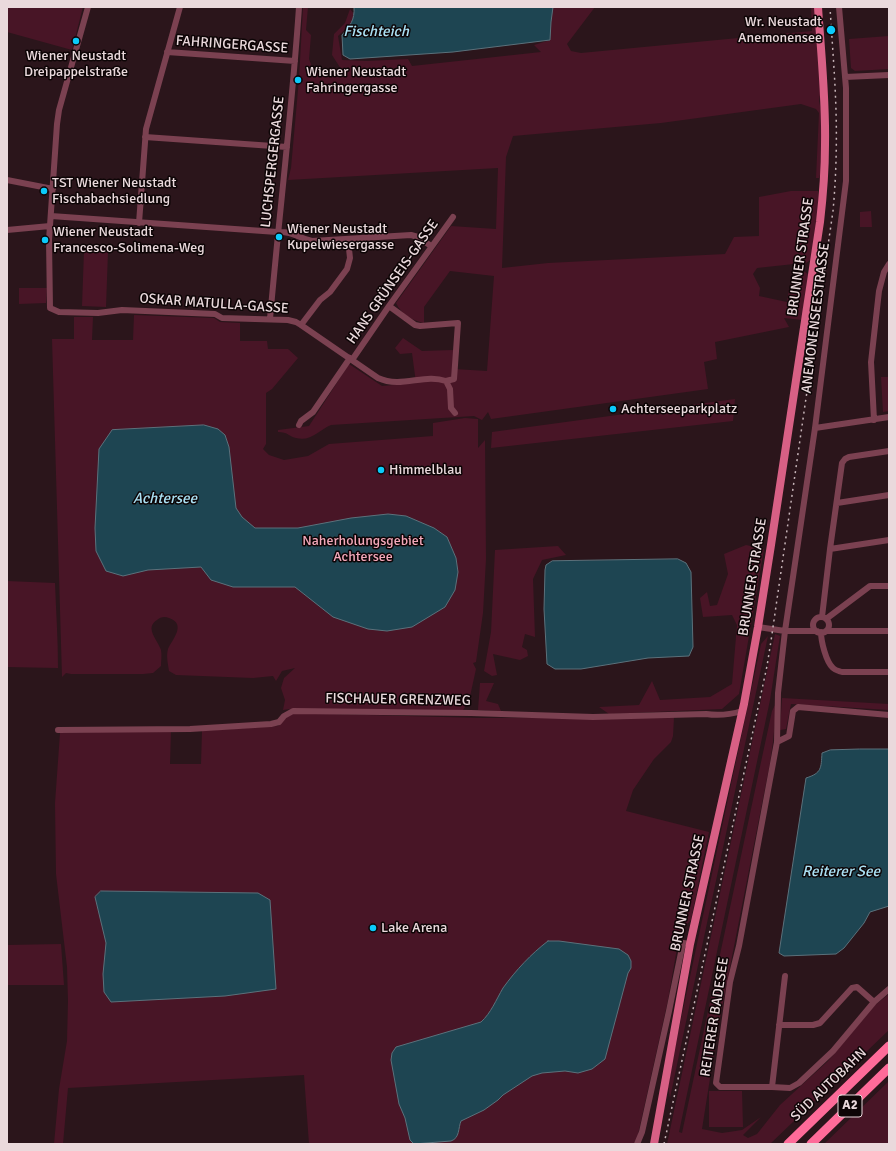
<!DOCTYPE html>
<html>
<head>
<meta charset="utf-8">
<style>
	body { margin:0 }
	#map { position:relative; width:896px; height:1151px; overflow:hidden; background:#2b151b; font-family:Signika,sans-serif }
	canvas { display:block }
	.frame { position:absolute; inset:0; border:8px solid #ead9dc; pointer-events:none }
</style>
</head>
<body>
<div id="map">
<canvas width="896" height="1151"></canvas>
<div class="frame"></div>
</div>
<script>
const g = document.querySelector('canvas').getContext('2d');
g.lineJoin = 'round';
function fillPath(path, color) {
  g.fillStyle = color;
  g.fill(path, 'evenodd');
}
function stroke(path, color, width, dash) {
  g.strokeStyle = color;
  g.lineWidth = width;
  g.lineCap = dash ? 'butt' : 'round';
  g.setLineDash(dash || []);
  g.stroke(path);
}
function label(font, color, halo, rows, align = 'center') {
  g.font = font + ' Signika,sans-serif';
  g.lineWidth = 3;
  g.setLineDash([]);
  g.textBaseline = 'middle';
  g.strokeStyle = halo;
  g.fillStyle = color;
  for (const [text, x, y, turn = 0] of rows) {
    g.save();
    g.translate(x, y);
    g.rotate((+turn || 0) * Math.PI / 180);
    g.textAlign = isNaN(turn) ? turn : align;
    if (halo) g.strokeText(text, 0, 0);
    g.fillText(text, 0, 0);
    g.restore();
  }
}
const green = new Path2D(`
	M7,7H83L72,50L7,32Z
	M303,7H308L306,30L311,35L309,59L314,72L341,69L332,55L334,34L345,23L350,9L354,14L351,24L338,36L342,60L367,61L408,59L412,66L541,52L534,45L550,40L551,22L553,7H595L567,44L571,51L581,53L812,31L811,7H815L821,90L819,101L822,115V169L819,178H816L819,113L816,109L801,104L661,123L513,136L506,157L502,268L548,263L725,254L734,237L759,236V197L791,191H818L819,203L812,259L800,267L794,264L757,268L753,274L760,288L759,296L787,302C789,290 791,276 805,272L808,274L802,320L784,318L789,327L715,342L717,359L704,362L708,389L491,419L488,412L482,420L474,416L331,425C319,430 311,442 296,438C288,436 288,432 278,432V430L309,426L349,364L382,386L416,383L412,353L400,354L395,348L403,338L422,351L453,350L454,369L487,371L494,276L450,271L424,307V323C413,321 401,314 396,303L451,226L496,229L498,168L288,180L291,168L299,79Z
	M889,36V69L855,71L851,68L849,39Z
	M871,211L872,227H860V212Z
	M84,251L108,252L106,307L82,306Z
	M19,288H47L46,303L19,304Z
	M134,315L214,318L220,322L240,323V341H267L268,349H288L298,358L272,389L266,393V444L263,449L269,455L284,460L308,456L329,444L433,436V423L465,418L478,419V448L485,440L486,559L483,613L476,662L473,663L476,669L469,701L463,710L290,709L283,710L285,700L281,688L284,678L295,668L282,671L276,681L273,676L253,678L176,675L169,671C168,664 166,656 168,649C172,640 187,624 169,618C165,616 160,617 157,620C144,628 158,640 161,650C162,655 161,661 161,666L153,673L143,674H71L66,673L62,677L52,339H74V317H93L92,340H133Z
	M881,377H889V411L883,412Z
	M735,399L733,421L491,448L492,432Z
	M746,545L764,549L739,694L722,709L609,714L599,707L639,705L652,681L660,700L710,697L732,684L737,625L732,615L703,617L700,598L707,592L710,606L717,605L728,574L724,554Z
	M558,546L566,555L542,560L533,579L535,637L525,634L522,647L527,650L528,656L520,660L493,654L497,675L492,676L484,671L491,632L495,550Z
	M7,581L55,583C56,611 58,639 58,668L7,667Z
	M775,634L780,636L770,700L679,1132L682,1133L761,762L772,711L777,701L773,742L770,763L718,1028L702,1129L722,1133L742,1130L761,1117L743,1135L748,1138L757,1134L780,1105L828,1061L875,1005L889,994V1030L770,1144H667Z
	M768,636L683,1036L670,1098L668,1087L678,1033L761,644Z
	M480,683H494L486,701L498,704L501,711L478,710Z
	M782,698L889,704V710L791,704L786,729L780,730Z
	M292,713L481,718L674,717L673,736L671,742L654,759L633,790L626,811L709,832L691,920L680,931L668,1000L637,1139L633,1144H309L304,1075L68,1088L63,1144H54L59,1089L67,1041L68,1001L67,967L56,874L55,803L60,733L171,730L170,764H201L202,731L278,726L283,720Z
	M61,944L64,985H7V945Z
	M889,1081V1144H824Z
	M709,1091H742L743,1127H709Z`);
const water = new Path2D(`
	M354,7H553L551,22L550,40L453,52L350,59L343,55L342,35C350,26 355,20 354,7Z
	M204,425L218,429L225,435L229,447L236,508L242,517L255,528H298L351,518L388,514L406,516L434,528L447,537L456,558L458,572L455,590L445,607L412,627L387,631L368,629L333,617L295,587H233L211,580L201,567L148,570L123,576L106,571L96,551L95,528L99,449L112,430Z
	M678,559L686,563L691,572L693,647L689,656L648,658L581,669H555L547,664L544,609L545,570L546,565L552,561Z
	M860,749H889V906L870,912L864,923L844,948L836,954L784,956L779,953L806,778C822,773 821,768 822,753L830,750Z
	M101,891L258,893L270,900L276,989L225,996L111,1002L104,992L103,974L106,943L95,897Z
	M548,941H559L619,949L628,955L631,961V968L628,973L605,1059L592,1069L578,1073L565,1071L542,1073L532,1076L503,1095L498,1100L484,1110L461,1121C458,1128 460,1138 451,1141L414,1144L410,1140L405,1118L399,1104L391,1060L392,1053L396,1047L481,1022C491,1013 496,1000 503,988C516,970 531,954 548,941Z`);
const minor = new Path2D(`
	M88,7L59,110L57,124L49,240L50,308L59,312L98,313L122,310L215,314L222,318L288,320L296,322L301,325L378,378C402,389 424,373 446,381L454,379L458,323L420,326L415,325L389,306
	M839,7L846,88V181L815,428L785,631L778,693L777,742L739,946L730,982L716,1083L720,1087H772L790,1088L799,1083L833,1051L874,1002L889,989
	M167,52L295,61
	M845,77L889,75
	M145,137L287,147
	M7,180L53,189
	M51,216L277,232C293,231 298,238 312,241L411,235L418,237L431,246
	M139,223L146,129L180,7
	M7,230L50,226
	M270,319C279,215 292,111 299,7
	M301,325L320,300L330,292L347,269L350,258L348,240
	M352,360L389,306L453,217
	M446,381L450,389L451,408L455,413
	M874,420L871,362L879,291L884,272L889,264
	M299,425L301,421L313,412L350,358
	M815,428L889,417
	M889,451L849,457L845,459L842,463L830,549L889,540
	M837,503L889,495
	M822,617L830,549
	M813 625a8 8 0 1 1 16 0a8 8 0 1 1-16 0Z
	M826,619L870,586H889
	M758,627L785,631H817
	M826,631H889
	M821,632C821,641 826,662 833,668C836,671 839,671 842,672H889
	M58,730L190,729L271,724L279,722L284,716L293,711L471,713L593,717L706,714C719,716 729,715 742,711
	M777,742L789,736L793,711L798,707L889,715
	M779,1025H813L820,1023L852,988L857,987L874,1002
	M772,1087L785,976
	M637,1144L642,1132L669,1011L683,943L690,944`);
const major = new Path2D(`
	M654,1144L690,944L744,704L758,627L771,545L820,222C823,196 825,171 825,145C826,99 821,53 818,7`);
const highway = new Path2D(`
	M788,1144L889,1046
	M811,1144L889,1068`);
const rail = new Path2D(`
	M664,1144L767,666L771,641L833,211C836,178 837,144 836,111C835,76 832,41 830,7`);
const markers = [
	[831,30,5,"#0bcafa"],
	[76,41,4,"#0bcafa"],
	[298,80,4,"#0bcafa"],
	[44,191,4,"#0bcafa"],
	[279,237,4,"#0bcafa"],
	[45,240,4,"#0bcafa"],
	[613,409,4,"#0bcafa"],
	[381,470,4,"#0bcafa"],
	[373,928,4,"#0bcafa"]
];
const shields = [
	[850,1106,24]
];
const shieldNames = [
	["A2",850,1106]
];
const poiNames = [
	["Wr. Neustadt",822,22,"right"],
	["Anemonensee",822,38,"right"],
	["Wiener Neustadt",76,56,"center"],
	["Dreipappelstraße",76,72,"center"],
	["Wiener Neustadt",306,72],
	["Fahringergasse",306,88],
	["TST Wiener Neustadt",52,183],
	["Fischabachsiedlung",52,199],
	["Wiener Neustadt",287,229],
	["Kupelwiesergasse",287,245],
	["Wiener Neustadt",53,232],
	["Francesco-Solimena-Weg",53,248],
	["Achterseeparkplatz",621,409],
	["Himmelblau",389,470],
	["Lake Arena",381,928]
];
const streetNames = [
	["FAHRINGERGASSE",232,45,4],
	["LUCHSPERGERGASSE",273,162,-84],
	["BRUNNER STRASSE",801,257,-82],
	["HANS GRÜNSEIS-GASSE",393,282,-55],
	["OSKAR MATULLA-GASSE",214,304,4],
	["ANEMONENSEESTRASSE",816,318,-83],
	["BRUNNER STRASSE",753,577,-81],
	["FISCHAUER GRENZWEG",398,700,1],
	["BRUNNER STRASSE",688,893,-78],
	["REITERER BADESEE",715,1017,-81],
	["SÜD AUTOBAHN",829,1085,-44]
];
const parkNames = [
	["Naherholungsgebiet",363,541],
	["Achtersee",363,557]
];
const waterNames = [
	["Fischteich",376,32],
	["Achtersee",165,499],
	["Reiterer See",841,872]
];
fillPath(green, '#481526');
fillPath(water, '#1e4552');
stroke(water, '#5b717b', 1);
stroke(minor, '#7b4151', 6);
stroke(major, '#d86085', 8);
stroke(highway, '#fe6b99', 9);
stroke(rail, '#c7b5b9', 1.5, [2, 4]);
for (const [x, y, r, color] of markers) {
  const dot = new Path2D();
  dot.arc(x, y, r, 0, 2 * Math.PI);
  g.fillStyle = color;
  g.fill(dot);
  stroke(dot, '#0d0506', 1.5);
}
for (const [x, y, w] of shields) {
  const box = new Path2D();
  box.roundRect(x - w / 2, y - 11, w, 22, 3);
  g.fillStyle = '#0d0506';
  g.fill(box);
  stroke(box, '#ead9dc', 1);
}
label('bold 13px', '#ead9dc', null, shieldNames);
label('14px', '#ead9dc', '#0d0506', poiNames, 'left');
label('14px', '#ead9dc', '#0d0506', streetNames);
label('14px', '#f3a8ba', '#0d0506', parkNames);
label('italic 15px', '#aae0f3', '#0d0506', waterNames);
</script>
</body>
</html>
